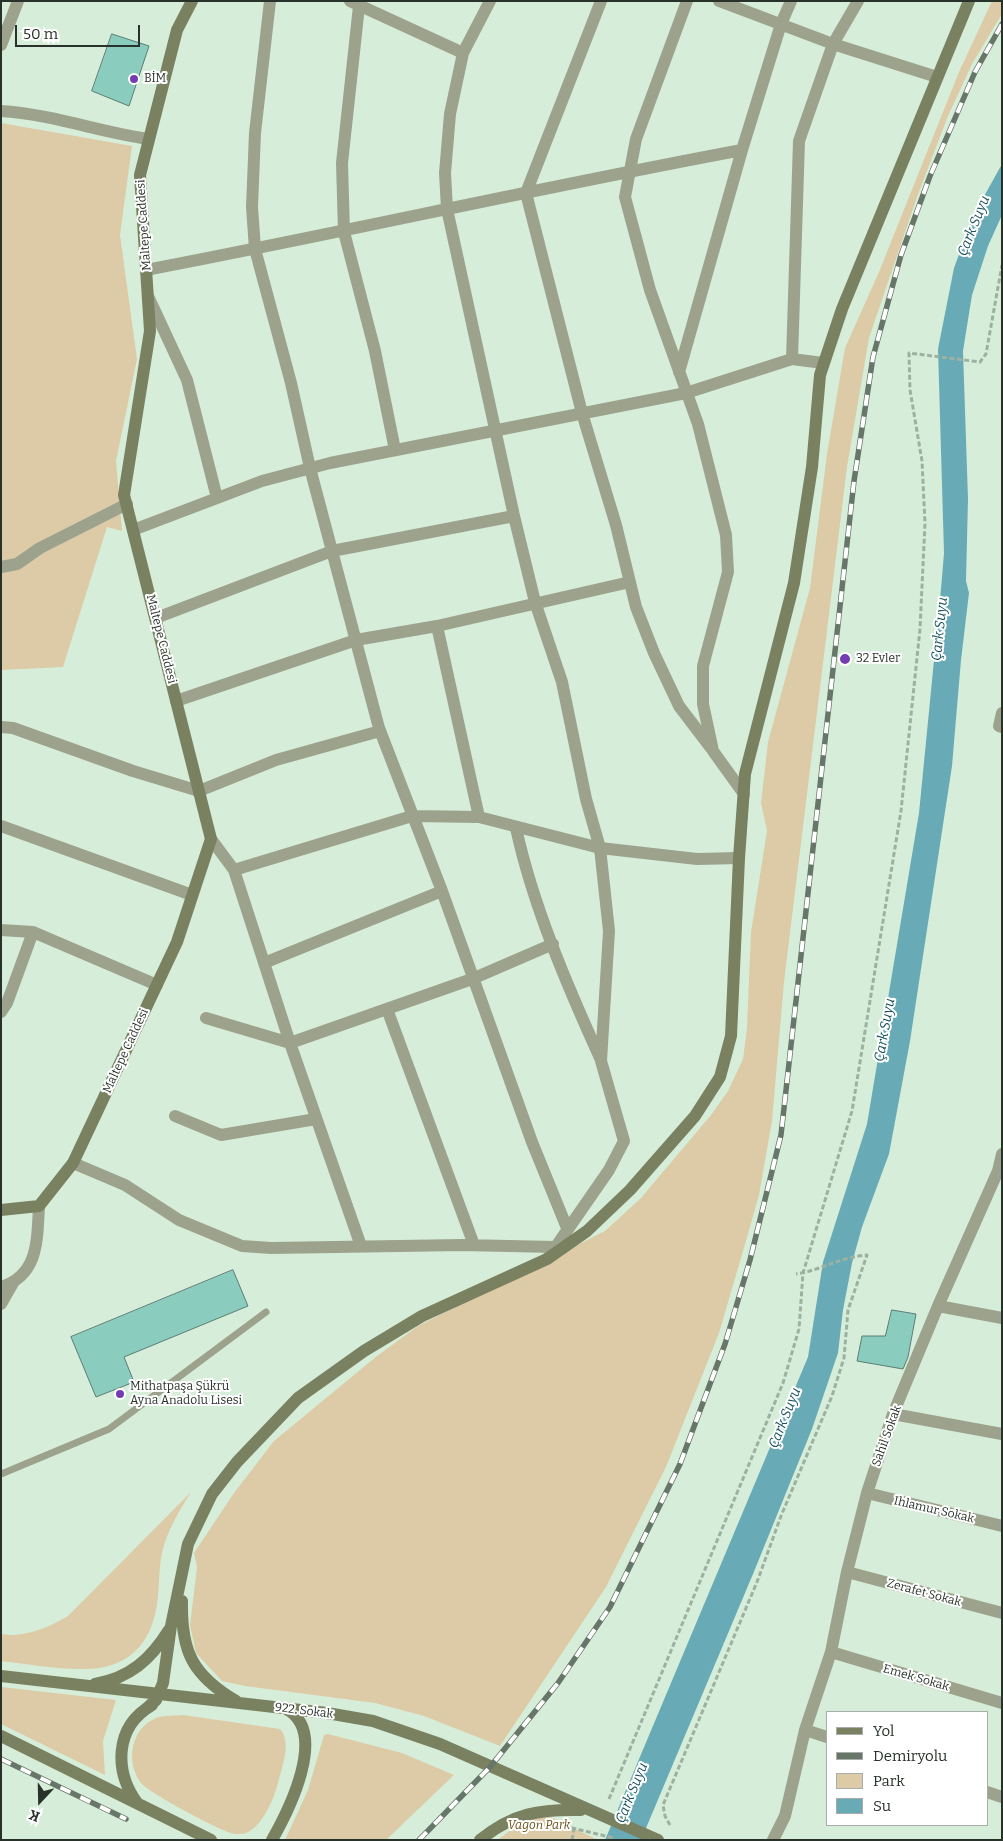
<!DOCTYPE html>
<html>
<head>
<meta charset="utf-8">
<style>
	body { margin:0 }
	#map { position:relative; width:1003px; height:1841px; overflow:hidden; background:#d6eed9; font-family:Bitter,serif }
	canvas { display:block }
	.frame { position:absolute; inset:0; border:2px solid #29322a; pointer-events:none }
	.legend { position:absolute; left:826px; top:1711px; width:162px; height:115px; box-sizing:border-box; background:#fff; border:1px solid #a9adaa; margin:0; padding:6px 9px; list-style:none; font-size:15px; color:#29322a }
	.legend li { display:flex; align-items:center; gap:10px; height:25px }
	.legend b { width:25px; border:1px solid #a9adaa }
	.north { position:absolute; left:15px; top:1776px; width:50px; height:50px; -webkit-text-stroke:4px #fff; paint-order:stroke; rotate:201deg; font-size:14px; font-weight:700; line-height:20px; text-align:center; color:#29322a }
	.north::after { content:''; display:block; margin:auto; width:18px; height:22px; background:#29322a; clip-path:polygon(50% 0,100% 100%,50% 72%,0 100%) }
	.scale { position:absolute; left:15px; top:25px; width:125px; height:22px; box-sizing:border-box; border:2px solid #29322a; border-top:0; padding-left:6px; font-size:15px; line-height:18px; white-space:nowrap; color:#29322a; -webkit-text-stroke:4px #fff; paint-order:stroke }
</style>
</head>
<body>
<div id="map">
<canvas width="1003" height="1841"></canvas>
<div class="frame"></div>
<ul class="legend">
<li><b style="height:6px;background:#7a8161"></b>Yol</li>
<li><b style="height:6px;background:#687669"></b>Demiryolu</li>
<li><b style="height:14px;background:#dccba6"></b>Park</li>
<li><b style="height:14px;background:#68abb7"></b>Su</li>
</ul>
<div class="north">K</div>
<div class="scale">50 m</div>
</div>
<script>
const g = document.querySelector('canvas').getContext('2d');
g.lineJoin = 'round';
function fillPath(path, color) {
  g.fillStyle = color;
  g.fill(path, 'evenodd');
}
function stroke(path, color, width, dash) {
  g.strokeStyle = color;
  g.lineWidth = width;
  g.lineCap = dash ? 'butt' : 'round';
  g.setLineDash(dash || []);
  g.stroke(path);
}
function label(font, color, halo, rows, align = 'center') {
  g.font = font + ' Bitter,serif';
  g.lineWidth = 4;
  g.setLineDash([]);
  g.textBaseline = 'middle';
  g.strokeStyle = halo;
  g.fillStyle = color;
  for (const [text, x, y, turn = 0] of rows) {
    g.save();
    g.translate(x, y);
    g.rotate((+turn || 0) * Math.PI / 180);
    g.textAlign = isNaN(turn) ? turn : align;
    if (halo) g.strokeText(text, 0, 0);
    g.fillText(text, 0, 0);
    g.restore();
  }
}
const green = new Path2D(`
	M992,1H1002V14L972,64L948,116L917,197L869,338L847,467L784,982L772,1121L759,1195L746,1241L719,1333L666,1467L606,1587L500,1746L424,1716L375,1703L245,1686L222,1681L196,1653L190,1625L197,1567L194,1553L234,1493L274,1441L377,1356L418,1326L605,1231L641,1198L711,1115L728,1091L743,1059L747,1028L751,932L767,831L761,803L768,742L810,588L827,454L845,348L879,272L959,72Z
	M1,123L132,146L120,235L137,359L116,461L122,531L107,527L63,667L1,670Z
	M191,1492C179,1511 167,1531 162,1553C158,1572 160,1592 156,1610C148,1651 121,1670 81,1669C55,1669 27,1664 1,1661V1634C25,1638 47,1628 68,1616Z
	M1,1687L116,1700L103,1741L105,1775L1,1724Z
	M183,1715L280,1729C292,1742 282,1767 278,1783C274,1799 262,1827 246,1833C241,1834 235,1835 231,1833C217,1829 149,1793 141,1783C125,1762 131,1728 156,1718C163,1715 175,1716 183,1715Z
	M328,1734L402,1753L454,1775L386,1840H285L308,1790L324,1735Z
	M538,1811L598,1840H497Z`);
const water = new Path2D(`
	M1002,164V215L988,246L972,295L963,351L968,499L966,581L969,593L961,660L952,766L910,1041L889,1154L862,1227L852,1263L843,1310L838,1353L812,1429L753,1574L641,1840H605L808,1357L823,1262L867,1124L919,813L941,589L944,553L938,349L954,268L973,216Z`);
const building = new Path2D(`
	M112,34L149,46L129,106L92,91Z
	M233,1270L248,1306L124,1357L134,1382L96,1397L71,1337Z
	M892,1310L916,1314L908,1357L903,1369L857,1361L862,1336H885Z`);
const path = new Path2D(`
	M609,1799L783,1383L799,1329L803,1273L852,1111L901,811L920,629L925,523L922,461L910,390L909,353L980,362L986,354L1002,265
	M670,1825L665,1816L663,1805L757,1582L781,1516L832,1396L844,1358L848,1310L867,1255C840,1257 822,1270 796,1274
	M564,1826L614,1838
	M572,1840L574,1828`);
const lane = new Path2D(`
	M1,1474L109,1429L266,1312`);
const street = new Path2D(`
	M270,1L255,133L252,207L255,249L291,383L310,468L379,728L442,891L532,1142L567,1228
	M350,1L463,53
	M490,1L463,53L450,114L445,173L447,209L514,516L535,602L562,682L586,799L600,848L609,931L601,1061L624,1141L609,1170L548,1258
	M601,1L526,193L582,413L616,525L636,607L654,653L679,706L711,748
	M687,1L636,139L625,197L650,290L698,424L726,535L728,572L703,666V704L713,751L744,794
	M719,1L833,44L937,77
	M359,6L342,163L344,232L375,351L395,450
	M1,45L18,1
	M1,111C51,114 99,132 149,139
	M146,270C345,232 543,187 742,150
	M148,296L187,380L217,498
	M792,359L799,141L833,44L858,1
	M679,372L742,150L781,24L791,1
	M133,530L262,481L330,463L686,393L792,359L823,363
	M1,567L17,564L40,548L127,504
	M156,618L332,551L514,516
	M437,626L479,817
	M176,701L356,640L437,626L630,582
	M1002,713L999,726L1002,727
	M1,727L13,728L133,771L199,791L276,760L380,731
	M1,826L192,895
	M516,828C533,906 567,985 600,1058
	M211,839L234,870L290,1043L361,1246
	M234,870L412,816L479,817L600,848L697,859L739,858
	M1,930L33,932L157,985
	M264,963L442,891
	M387,1009L474,1245
	M1,1012L7,1003L33,932
	M206,1018L290,1043L472,979L553,944
	M175,1116L221,1135L316,1119
	M73,1163L125,1185L179,1220L242,1246L271,1248L462,1245L555,1247
	M1,1287C39,1275 37,1240 39,1206
	M1,1304L13,1283
	M938,1306L1002,1318
	M893,1414L1002,1434
	M867,1493L1002,1526
	M847,1572L1002,1613
	M831,1652L1002,1703
	M805,1730L827,1737
	M987,1792L1002,1797
	M773,1840L785,1816L805,1730L831,1652L847,1572L867,1493L893,1414L938,1306L998,1171L1002,1154`);
const secondary = new Path2D(`
	M1,1210L39,1206L73,1163L177,942L211,839L124,495L150,331L140,175L177,30L192,1
	M182,1601C181,1651 192,1675 236,1701
	M1,1676L327,1713L373,1721L440,1744L658,1840
	M95,1684C130,1678 151,1659 169,1630
	M146,1709L156,1700L163,1683L171,1626L188,1544L212,1494L237,1462L298,1398L364,1351L422,1316L547,1259L587,1231L630,1190L695,1116L720,1077L731,1036L739,858L745,774L794,583L812,467L820,375L842,309L969,1
	M1,1736L211,1840
	M138,1804C114,1772 114,1727 152,1705
	M272,1840C289,1810 329,1731 286,1709
	M480,1840C513,1813 540,1809 581,1810`);
const rail = new Path2D(`
	M1,1759L126,1819
	M419,1840L490,1767L558,1683L610,1607L680,1464L725,1344L750,1260L781,1135L854,481L873,357L901,255L930,176L975,72L1002,24`);
const markers = [
	[134,79,5,"#743cb2"],
	[845,659,6,"#743cb2"],
	[120,1394,5,"#743cb2"]
];
const poiNames = [
	["BİM",144,79],
	["32 Evler",856,659],
	["Mithatpaşa Şükrü",130,1387],
	["Ayna Anadolu Lisesi",130,1401]
];
const streetNames = [
	["Maltepe Caddesi",144,225,-94],
	["Maltepe Caddesi",161,639,76],
	["Maltepe Caddesi",126,1051,-65],
	["Sahil Sokak",887,1436,-70],
	["Ihlamur Sokak",934,1510,13],
	["Zerafet Sokak",924,1593,15],
	["Emek Sokak",916,1678,16],
	["922. Sokak",304,1711,7]
];
const parkNames = [
	["Vagon Park",539,1826]
];
const waterNames = [
	["Çark Suyu",974,226,-68],
	["Çark Suyu",940,629,-84],
	["Çark Suyu",885,1030,-80],
	["Çark Suyu",785,1418,-68],
	["Çark Suyu",632,1793,-68]
];
fillPath(green, '#dccba6');
fillPath(water, '#68abb7');
fillPath(building, '#8accbd');
stroke(building, '#5c7c74', 1);
stroke(path, '#9db1a0', 3, [5, 2.5]);
stroke(lane, '#9da28c', 7);
stroke(street, '#9da28c', 12);
stroke(secondary, '#7a8161', 12);
stroke(rail, '#687669', 5.5);
stroke(rail, '#fff', 4, [11]);
for (const [x, y, r, color] of markers) {
  const dot = new Path2D();
  dot.arc(x, y, r, 0, 2 * Math.PI);
  g.fillStyle = color;
  g.fill(dot);
  stroke(dot, '#fff', 2);
}
label('12px', '#29322a', '#fff', poiNames, 'left');
label('12px', '#29322a', '#fff', streetNames);
label('italic 12px', '#685217', '#fff', parkNames);
label('italic 14px', '#18525b', '#fff', waterNames);
</script>
</body>
</html>
